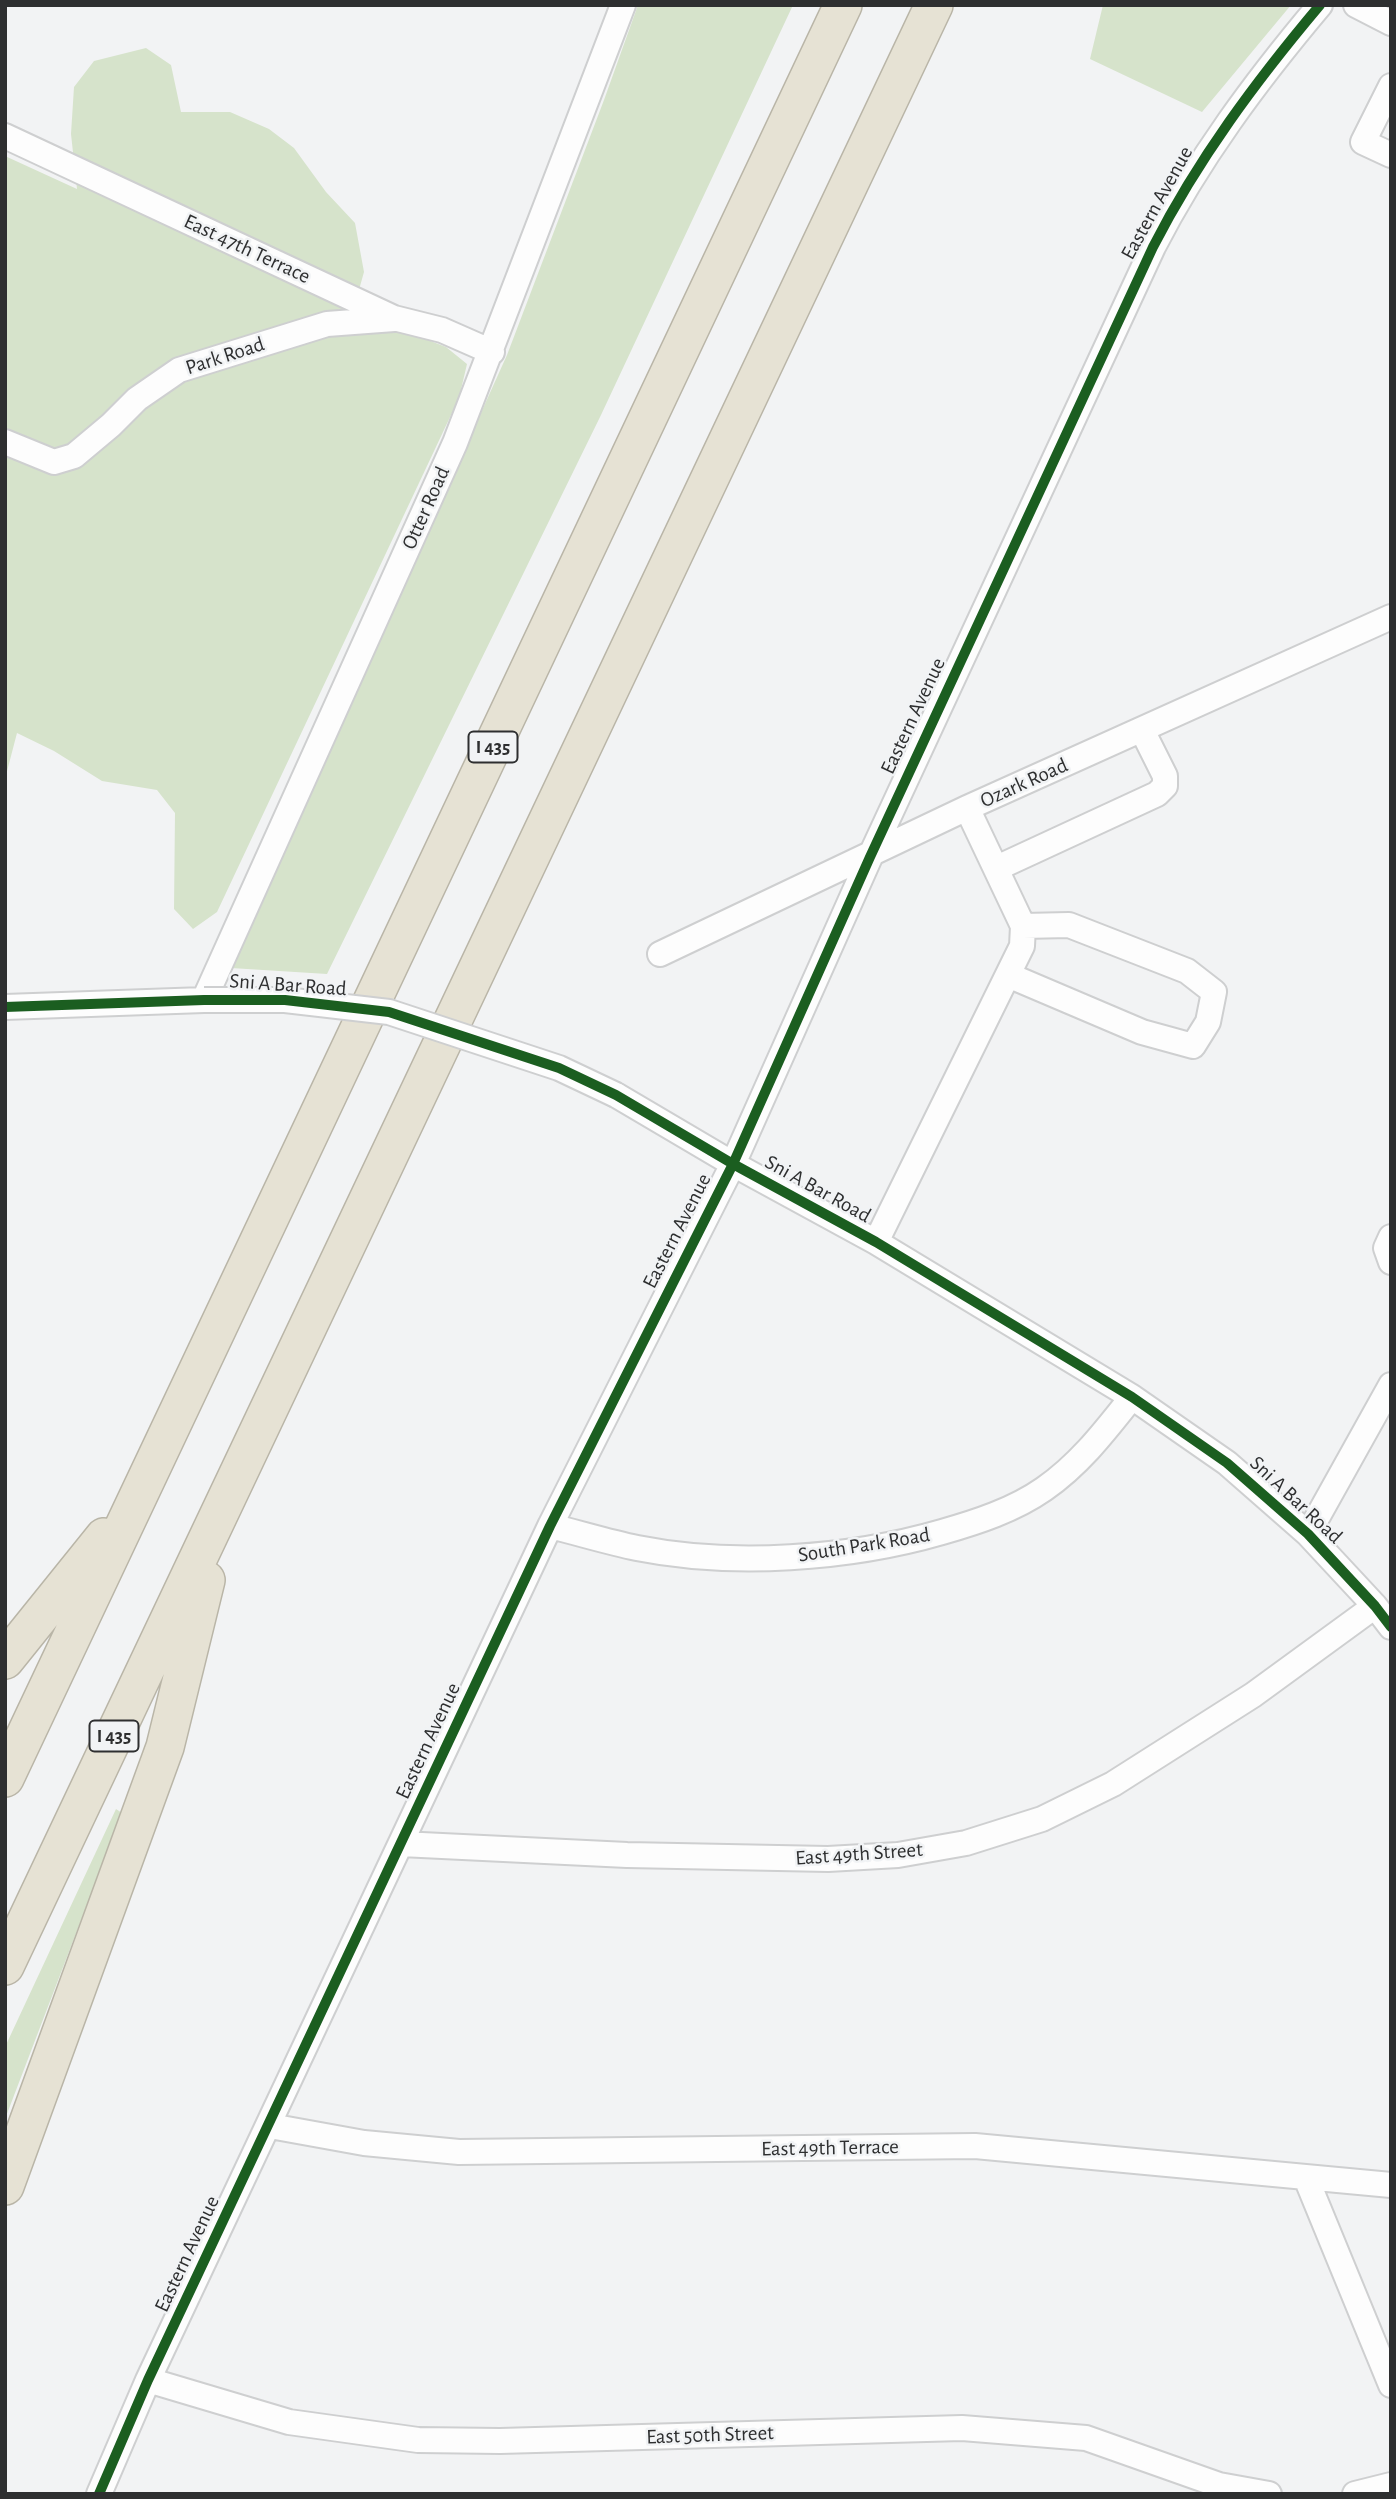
<!DOCTYPE html>
<html>
<head>
<meta charset="utf-8">
<style>
	body { margin:0 }
	#map { position:relative; width:1396px; height:2499px; overflow:hidden; background:#f2f3f4; font-family:"Alegreya Sans",sans-serif }
	canvas { display:block }
	.frame { position:absolute; inset:0; border:7px solid #2e2f30; pointer-events:none }
</style>
</head>
<body>
<div id="map">
<canvas width="1396" height="2499"></canvas>
<div class="frame"></div>
</div>
<script>
const g = document.querySelector('canvas').getContext('2d');
g.lineJoin = 'round';
function fillPath(path, color) {
  g.fillStyle = color;
  g.fill(path, 'evenodd');
}
function stroke(path, color, width, dash) {
  g.strokeStyle = color;
  g.lineWidth = width;
  g.lineCap = dash ? 'butt' : 'round';
  g.setLineDash(dash || []);
  g.stroke(path);
}
function label(font, color, halo, rows, align = 'center') {
  g.font = font + ' "Alegreya Sans",sans-serif';
  g.lineWidth = 5;
  g.setLineDash([]);
  g.textBaseline = 'middle';
  g.strokeStyle = halo;
  g.fillStyle = color;
  for (const [text, x, y, turn = 0] of rows) {
    g.save();
    g.translate(x, y);
    g.rotate((+turn || 0) * Math.PI / 180);
    g.textAlign = isNaN(turn) ? turn : align;
    if (halo) g.strokeText(text, 0, 0);
    g.fillText(text, 0, 0);
    g.restore();
  }
}
const green = new Path2D(`
	M638,5H793L601,415L327,974L231,968L507,355L604,100Z
	M1103,5H1291L1202,112L1090,59Z
	M146,48L171,65L181,112H230L269,129L294,148L326,192L355,223L364,272L353,311L446,347L467,364L459,398L217,912L193,929L174,909L175,813L157,790L102,781L54,751L17,733L5,779V156L77,189L71,134L74,87L94,61Z
	M116,1809L122,1813L5,2119V2047Z`);
const minor = new Path2D(`
	M1356,5L1391,23
	M1391,86L1363,142L1391,155
	M5,136L394,318L442,330L492,352
	M5,442L54,462L74,456L111,425L137,399L179,370L327,324L394,319
	M997,868L1157,794L1165,786V776L1142,730
	M660,954L967,808L1391,617
	M1008,975L1142,1032L1193,1046L1208,1022L1214,992L1187,971L1069,925L1023,926
	M5,1007L204,1000L455,443L623,5
	M616,1095L733,1164L876,1242L1132,1397L1227,1463L1308,1534L1375,1606L1391,1627
	M1391,1237L1386,1248L1391,1262
	M876,1242L1022,946L1023,926L967,808
	M550,1526C579,1533 608,1542 637,1548C732,1567 849,1559 942,1532C977,1522 1014,1510 1044,1489C1080,1464 1105,1431 1132,1397
	M1308,1534L1391,1385
	M401,1844L627,1855L828,1859L898,1855L966,1843L1042,1819L1113,1784L1253,1695L1375,1606
	M270,2126L364,2143L459,2152L975,2146L1391,2185
	M1306,2178L1391,2385
	M148,2380L289,2422L418,2440L500,2441L962,2428L1086,2438L1219,2485L1269,2494
	M99,2494L148,2380L550,1526L733,1164L870,857L1153,247C1198,159 1256,81 1320,5
	M1355,2494L1391,2485`);
const highway = new Path2D(`
	M5,1660L104,1537
	M5,1778L843,5
	M5,1966L934,5
	M5,2186L165,1747L206,1580`);
const minorBridge = new Path2D(`
	M204,1000H285L389,1012L559,1068L616,1095`);
const cycleway = new Path2D(`
	M5,1007L204,1000H285L389,1012L559,1068L616,1095L733,1164L876,1242L1132,1397L1227,1463L1308,1534L1375,1606L1391,1627
	M99,2494L148,2380L550,1526L733,1164L870,857L1153,247C1198,159 1256,81 1320,5`);
const shields = [
	[493,747,49],
	[114,1736,49]
];
const shieldNames = [
	["I 435",493,747],
	["I 435",114,1736]
];
const streetNames = [
	["Eastern Avenue",1157,203,-61],
	["East 47th Terrace",247,249,25],
	["Park Road",225,356,-18],
	["Otter Road",426,508,-66],
	["Eastern Avenue",913,716,-65],
	["Ozark Road",1024,783,-24],
	["Sni A Bar Road",288,985,4],
	["Sni A Bar Road",818,1189,29],
	["Eastern Avenue",677,1231,-63],
	["Sni A Bar Road",1296,1500,43],
	["South Park Road",864,1545,-9],
	["Eastern Avenue",428,1741,-65],
	["East 49th Street",859,1854,-4],
	["East 49th Terrace",830,2148,-1],
	["Eastern Avenue",187,2254,-65],
	["East 50th Street",710,2435,-2]
];
fillPath(green, '#d6e3cb');
stroke(minor, '#cecfd0', 28);
stroke(highway, '#b9b5a7', 40);
stroke(minor, '#fdfdfd', 24);
stroke(highway, '#e6e2d4', 37);
stroke(minorBridge, '#cecfd0', 28, []);
stroke(minorBridge, '#fdfdfd', 24);
stroke(cycleway, '#1b5e20', 10);
for (const [x, y, w] of shields) {
  const box = new Path2D();
  box.roundRect(x - w / 2, y - 15.5, w, 31, 5);
  g.fillStyle = '#f1f3f5';
  g.fill(box);
  stroke(box, '#2e2f30', 2);
}
label('bold 19px', '#2e2f30', null, shieldNames);
label('21px', '#2e2f30', '#f1f3f5', streetNames);
</script>
</body>
</html>
